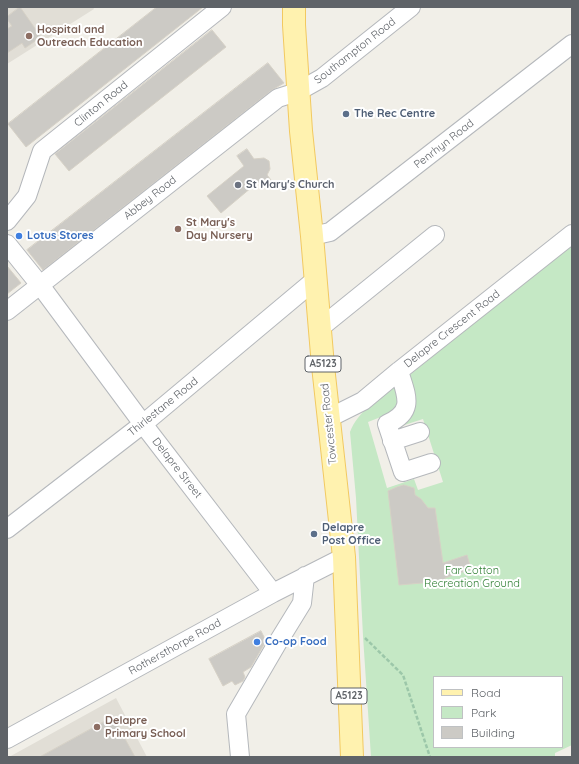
<!DOCTYPE html>
<html>
<head>
<meta charset="utf-8">
<style>
	body { margin:0 }
	#map { position:relative; width:579px; height:764px; overflow:hidden; background:#f1efe8; font-family:Quicksand,sans-serif }
	canvas { display:block }
	.frame { position:absolute; inset:0; border:8px solid #5f6368; pointer-events:none }
	.legend { position:absolute; left:433px; top:676px; width:130px; height:72px; box-sizing:border-box; background:#fff; border:1px solid #bfc1c3; margin:0; padding:5px 7px; list-style:none; font-size:12px; color:#5f6368 }
	.legend li { display:flex; align-items:center; gap:8px; height:20px }
	.legend b { width:20px; border:1px solid #bfc1c3 }
</style>
</head>
<body>
<div id="map">
<canvas width="579" height="764"></canvas>
<div class="frame"></div>
<ul class="legend">
<li><b style="height:5px;background:#fff2af"></b>Road</li>
<li><b style="height:11px;background:#c5e8c5"></b>Park</li>
<li><b style="height:11px;background:#cccac5"></b>Building</li>
</ul>
</div>
<script>
const g = document.querySelector('canvas').getContext('2d');
g.lineJoin = 'round';
function fillPath(path, color) {
  g.fillStyle = color;
  g.fill(path, 'evenodd');
}
function stroke(path, color, width, dash) {
  g.strokeStyle = color;
  g.lineWidth = width;
  g.lineCap = dash ? 'butt' : 'round';
  g.setLineDash(dash || []);
  g.stroke(path);
}
function label(font, color, halo, rows, align = 'center') {
  g.font = font + ' Quicksand,sans-serif';
  g.lineWidth = 4;
  g.setLineDash([]);
  g.textBaseline = 'middle';
  g.strokeStyle = halo;
  g.fillStyle = color;
  for (const [text, x, y, turn = 0] of rows) {
    g.save();
    g.translate(x, y);
    g.rotate((+turn || 0) * Math.PI / 180);
    g.textAlign = isNaN(turn) ? turn : align;
    if (halo) g.strokeText(text, 0, 0);
    g.fillText(text, 0, 0);
    g.restore();
  }
}
const education = new Path2D(`
	M7,7H93L94,9L7,64Z
	M116,698L147,757H9Z`);
const green = new Path2D(`
	M572,243V745L555,753V757H371L363,636L356,498L350,432C358,411 379,399 396,385L401,396L396,411L368,422L387,488L414,479L418,490L443,482L423,419L395,428L406,378ZM434,677H562V747H434Z`);
const building = new Path2D(`
	M20,7L41,37L25,48L22,43L7,53V29L12,26L7,19V17Z
	M157,7H203L26,147L8,124Z
	M212,30L226,47L69,171L55,154Z
	M268,63L284,83L272,90L43,270L27,250Z
	M247,149L254,159L264,158L269,161L270,169L267,175L271,180L263,187L258,182L221,213L207,196L244,166L237,156Z
	M7,266L21,283L7,294Z
	M404,485L414,488L415,495L421,499L428,508H435L443,563L467,555L471,569L445,578V581L399,585L388,491L397,487Z
	M261,631L266,641L251,667L243,672L245,677L243,681L235,685L232,681L223,686L209,659Z
	M113,717L135,757H40Z`);
const path = new Path2D(`
	M365,638L403,675L430,757`);
const minor = new Path2D(`
	M7,221L27,196L42,151L222,7
	M312,236L330,232L572,44
	M7,244L40,285L143,424L273,593
	M7,311L278,98L297,92L322,78L411,7
	M320,328L435,235
	M399,371C406,395 416,411 387,424L403,472L431,463
	M329,418L363,401L399,371L572,234
	M392,441L420,432
	M7,529L143,424L315,280
	M7,739L273,593L344,557
	M240,757L236,714L278,642L302,603L305,576`);
const major = new Path2D(`
	M294,7V25L301,131L312,236L323,366L344,557L352,757`);
const markers = [
	[29,36,4,"#8d6e63"],
	[346,114,4,"#5c6f8a"],
	[238,185,4,"#6b7280"],
	[178,229,4,"#8d6e63"],
	[19,236,4,"#3f7fe0"],
	[314,534,4,"#5c6f8a"],
	[257,642,4,"#3f7fe0"],
	[97,727,4,"#8d6e63"]
];
const shields = [
	[323,364,36],
	[349,696,36]
];
const shieldNames = [
	["A5123",323,364],
	["A5123",349,696]
];
const educationNames = [
	["Hospital and",37,30],
	["Outreach Education",37,43],
	["St Mary's",186,223],
	["Day Nursery",186,236],
	["Delapre",105,721],
	["Primary School",105,734]
];
const streetNames = [
	["Southampton Road",355,51,-38],
	["Clinton Road",101,104,-39],
	["Penrhyn Road",444,144,-38],
	["Abbey Road",150,198,-38],
	["Delapre Crescent Road",452,329,-38],
	["Thirlestane Road",163,407,-39],
	["Towcester Road",329,424,-96],
	["Delapre Street",177,468,52],
	["Rothersthorpe Road",175,647,-29]
];
const serviceNames = [
	["The Rec Centre",354,114],
	["Delapre",322,528],
	["Post Office",322,541]
];
const worshipNames = [
	["St Mary's Church",246,185]
];
const shopNames = [
	["Lotus Stores",27,236],
	["Co-op Food",265,642]
];
const parkNames = [
	["Far Cotton",472,571],
	["Recreation Ground",472,584]
];
fillPath(education, '#e1ded6');
fillPath(green, '#c5e8c5');
fillPath(building, '#cccac5');
stroke(building, '#d6d1c6', 1);
stroke(minor, '#b5b8bc', 20);
stroke(major, '#f2c960', 24);
stroke(path, '#9cc7a9', 2.5, [4, 2]);
stroke(minor, '#fff', 18);
stroke(major, '#fff2af', 22);
for (const [x, y, r, color] of markers) {
  const dot = new Path2D();
  dot.arc(x, y, r, 0, 2 * Math.PI);
  g.fillStyle = color;
  g.fill(dot);
  stroke(dot, '#fff', 1.5);
}
for (const [x, y, w] of shields) {
  const box = new Path2D();
  box.roundRect(x - w / 2, y - 8, w, 16, 3);
  g.fillStyle = '#fff';
  g.fill(box);
  stroke(box, '#5f6368', 1);
}
label('bold 10px', '#5f6368', null, shieldNames);
label('bold 11px', '#785e54', '#fff', educationNames, 'left');
label('11px', '#5f6368', '#fff', streetNames);
label('bold 11px', '#4e5e75', '#fff', serviceNames, 'left');
label('bold 11px', '#5b616d', '#fff', worshipNames, 'left');
label('bold 11px', '#366cbe', '#fff', shopNames, 'left');
label('11px', '#348238', '#fff', parkNames);
</script>
</body>
</html>
